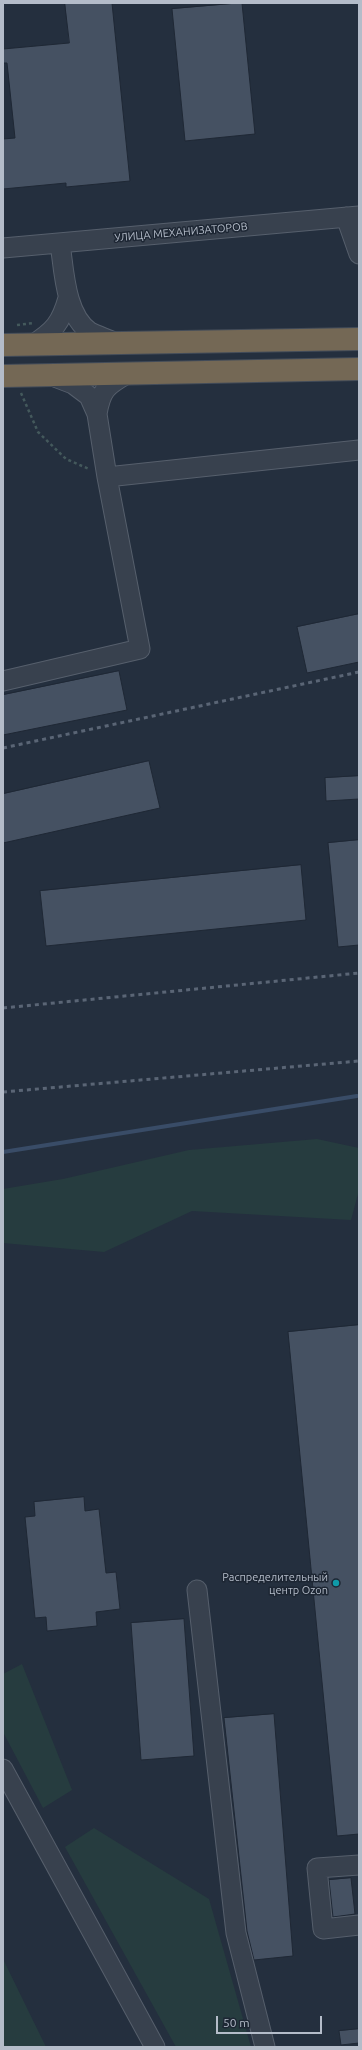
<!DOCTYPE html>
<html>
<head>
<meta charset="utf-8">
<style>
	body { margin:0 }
	#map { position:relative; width:362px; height:2050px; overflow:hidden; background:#242f3e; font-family:Ubuntu,sans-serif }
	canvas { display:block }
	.frame { position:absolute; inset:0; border:4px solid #b4bcc9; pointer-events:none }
	.scale { position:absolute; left:216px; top:2016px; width:106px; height:18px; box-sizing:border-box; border:2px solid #b4bcc9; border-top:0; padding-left:5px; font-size:12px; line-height:14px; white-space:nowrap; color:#b4bcc9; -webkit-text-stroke:3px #1d2633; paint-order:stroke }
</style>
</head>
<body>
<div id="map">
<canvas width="362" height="2050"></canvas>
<div class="frame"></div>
<div class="scale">50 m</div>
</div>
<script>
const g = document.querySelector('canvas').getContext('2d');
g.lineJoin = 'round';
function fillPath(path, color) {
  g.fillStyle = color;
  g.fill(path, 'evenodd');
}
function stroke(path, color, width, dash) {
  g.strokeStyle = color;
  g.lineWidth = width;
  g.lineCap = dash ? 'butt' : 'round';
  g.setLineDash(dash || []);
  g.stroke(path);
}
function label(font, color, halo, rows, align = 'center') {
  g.font = font + ' Ubuntu,sans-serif';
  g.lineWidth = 3;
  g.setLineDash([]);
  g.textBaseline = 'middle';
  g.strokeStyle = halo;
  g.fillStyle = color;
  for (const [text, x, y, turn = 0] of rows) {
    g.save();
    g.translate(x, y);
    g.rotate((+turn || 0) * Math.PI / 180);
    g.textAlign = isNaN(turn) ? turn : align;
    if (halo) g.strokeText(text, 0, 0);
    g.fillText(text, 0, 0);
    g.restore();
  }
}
const green = new Path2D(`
	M317,1139L359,1148V1190L351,1220L192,1211L104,1252L3,1243V1189L63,1179L189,1150Z
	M22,1664L72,1790L43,1808L3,1732V1674Z
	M94,1828L209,1899L251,2047H176L65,1847Z
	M3,1959L46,2047H3Z`);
const stream = new Path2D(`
	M3,1152L357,1096`);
const building = new Path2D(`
	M65,3H112L130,181L66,187V183L3,189V139L15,138L7,63H3V49L69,43Z
	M242,3L255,134L185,141L172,9Z
	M359,614V662L307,673L297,627Z
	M119,671L127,710L3,735V695Z
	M149,761L160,808L3,843V794Z
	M359,776V799L326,801L325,778Z
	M359,840V945L338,947L328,843Z
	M301,865L306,920L46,946L40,891Z
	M359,1325V1834L337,1836L288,1332Z
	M84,1497L85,1511L99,1509L106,1573L116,1572L120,1609L96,1612L97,1626L47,1631L46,1617L35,1618L25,1517L35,1516L34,1502Z
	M184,1619L194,1756L141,1760L131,1623Z
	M274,1714L293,1956L254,1960L247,1931L224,1718Z
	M351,1878L355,1914L333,1917L329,1880Z
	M359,2029V2043L341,2045L339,2031Z`);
const path = new Path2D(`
	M17,325L34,323
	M21,393L38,432L66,459L89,469`);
const minor = new Path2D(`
	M346,217L359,254
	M60,243C64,270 65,315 90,332C98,336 108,339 116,343
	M3,248L359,216
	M32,345C54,331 61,323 68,298
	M97,414C101,390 106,386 127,374
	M107,477L359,450
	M3,681L140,649L107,477L97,414L89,396L73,384L52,376
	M197,1590L236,1933L265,2047
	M3,1769L155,2047
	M359,1865L317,1868L323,1929L359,1925`);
const highway = new Path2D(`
	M3,345L359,339
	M3,376L359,369`);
const rail = new Path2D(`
	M3,748L359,672
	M3,1008L359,973
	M3,1092L359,1061`);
const markers = [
	[336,1583,4,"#0f9aa8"]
];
const streetNames = [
	["УЛИЦА МЕХАНИЗАТОРОВ",181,232,-5]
];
const poiNames = [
	["Распределительный",328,1577],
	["центр Ozon",328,1590]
];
fillPath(green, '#263c3f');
stroke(stream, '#394c67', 4);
fillPath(building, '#455162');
stroke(building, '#1f2835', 1);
stroke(minor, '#565f6c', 21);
stroke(highway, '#434c59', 24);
stroke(path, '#44595c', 2.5, [3, 3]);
stroke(minor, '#38414e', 19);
stroke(highway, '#746855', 22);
stroke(rail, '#5a6575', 3, [4, 4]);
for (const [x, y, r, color] of markers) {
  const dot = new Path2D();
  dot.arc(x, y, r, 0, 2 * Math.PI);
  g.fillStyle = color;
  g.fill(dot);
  stroke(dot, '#1d2633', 1.5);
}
label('11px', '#b4bcc9', '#1d2633', streetNames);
label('11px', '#b4bcc9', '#1d2633', poiNames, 'right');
</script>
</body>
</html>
